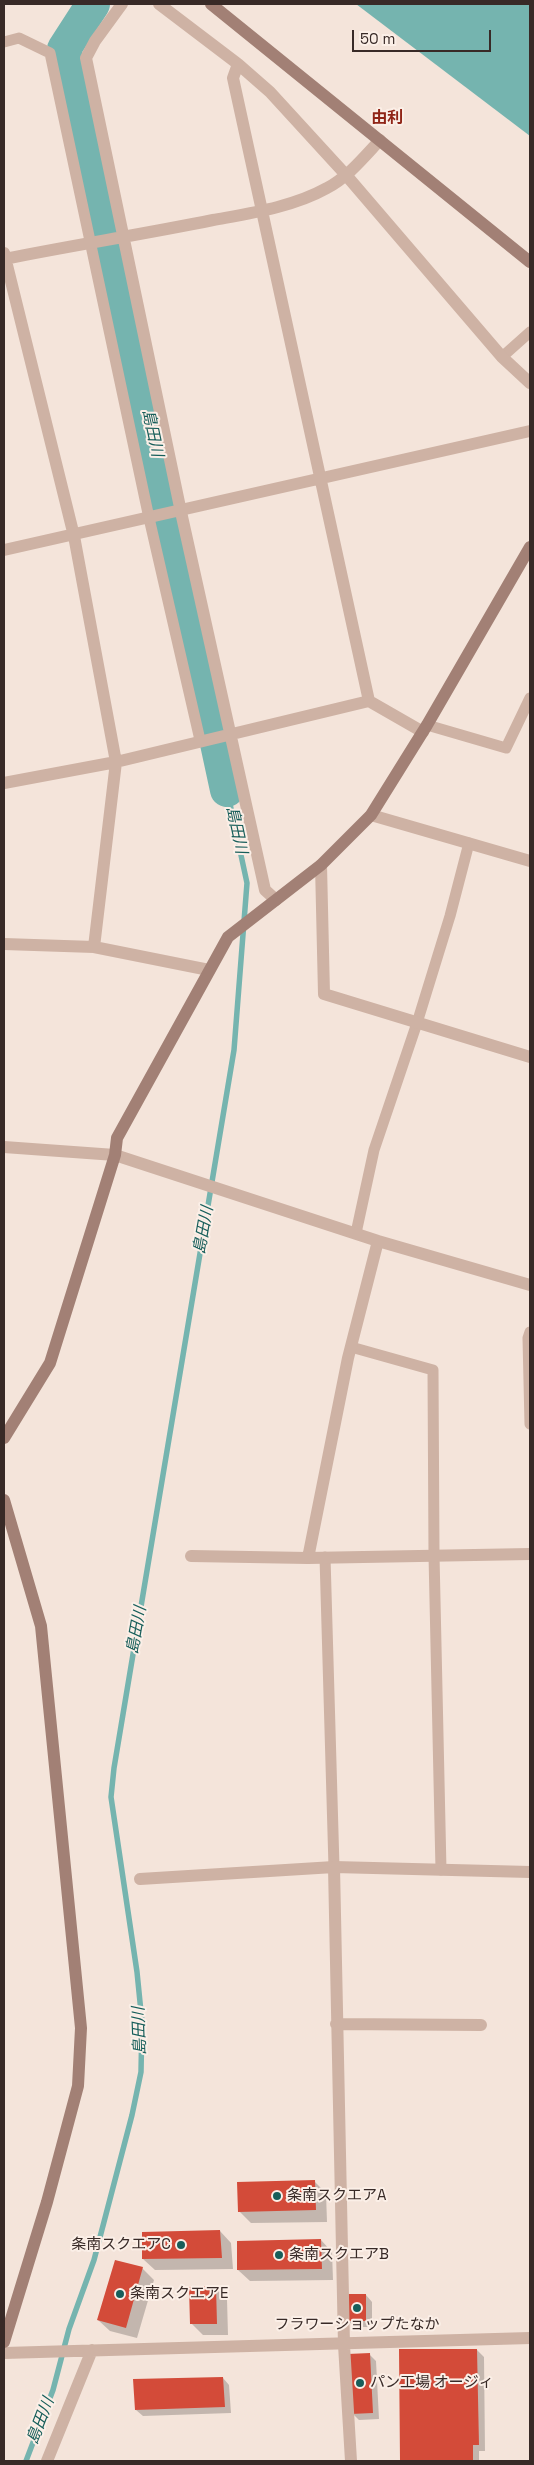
<!DOCTYPE html>
<html>
<head>
<meta charset="utf-8">
<style>
	body { margin:0 }
	#map { position:relative; width:534px; height:2465px; overflow:hidden; background:#f4e4da; font-family:"Space Grotesk",sans-serif }
	canvas { display:block }
	.frame { position:absolute; inset:0; border:5px solid #382a27; pointer-events:none }
	.scale { position:absolute; left:352px; top:30px; width:139px; height:22px; box-sizing:border-box; border:2px solid #382a27; border-top:0; padding-left:6px; font-size:15px; line-height:18px; white-space:nowrap; color:#382a27; -webkit-text-stroke:4px #fbefe7; paint-order:stroke }
</style>
</head>
<body>
<div id="map">
<canvas width="534" height="2465"></canvas>
<div class="frame"></div>
<div class="scale">50 m</div>
</div>
<script>
const g = document.querySelector('canvas').getContext('2d');
g.lineJoin = 'round';
function fillPath(path, color) {
  g.fillStyle = color;
  g.fill(path, 'evenodd');
}
function stroke(path, color, width, dash) {
  g.strokeStyle = color;
  g.lineWidth = width;
  g.lineCap = dash ? 'butt' : 'round';
  g.setLineDash(dash || []);
  g.stroke(path);
}
function label(font, color, halo, rows, align = 'center') {
  g.font = font + ' "Space Grotesk","Noto Sans JP",sans-serif';
  g.lineWidth = 4;
  g.setLineDash([]);
  g.textBaseline = 'middle';
  g.strokeStyle = halo;
  g.fillStyle = color;
  for (const [text, x, y, turn = 0] of rows) {
    g.save();
    g.translate(x, y);
    g.rotate((+turn || 0) * Math.PI / 180);
    g.textAlign = isNaN(turn) ? turn : align;
    if (halo) g.strokeText(text, 0, 0);
    g.fillText(text, 0, 0);
    g.restore();
  }
}
const water = new Path2D(`
	M356,4H530V136Z`);
const shadow = new Path2D(`
	M315,2182L326,2193L327,2222L251,2223L239,2211Z
	M220,2231L231,2243L233,2269L155,2270L143,2259Z
	M321,2240L332,2252L333,2280L250,2281L238,2270Z
	M142,2268L154,2280L137,2338L110,2331L98,2320Z
	M215,2287L227,2299L228,2335H203L191,2323Z
	M366,2295L372,2302V2327H355L348,2321Z
	M401,2350H477L484,2357L485,2451H479V2461H402Z
	M369,2354L376,2361L379,2419L359,2420L352,2413Z
	M223,2378L229,2385L231,2413L143,2416L136,2410Z`);
const stream = new Path2D(`
	M26,2461L53,2390L69,2329L94,2260L132,2115L141,2072L142,2022L137,1972L111,1797L114,1768L234,1050L247,883L227,790`);
const river = new Path2D(`
	M93,4L64,49L121,287L171,530L227,790`);
const building = new Path2D(`
	M315,2180L316,2210L238,2212L237,2182Z
	M220,2230L222,2258L142,2259V2232Z
	M321,2239L322,2269L237,2270V2241Z
	M115,2260L143,2267L126,2328L97,2320Z
	M216,2286L217,2324H190L189,2287Z
	M347,2294H366V2321H347Z
	M399,2349H477L479,2445H473V2461H400Z
	M370,2353L373,2413L351,2414L348,2354Z
	M223,2377L225,2407L135,2410L133,2379Z`);
const lane = new Path2D(`
	M4,42L19,38L50,53L149,518L200,740
	M502,357L530,332
	M427,725L506,748L530,698
	M356,1233L374,1150L417,1023L450,916L469,843
	M530,1332L528,1338L530,1424
	M351,1347L433,1370L434,1555L441,1870
	M325,1557L334,1867`);
const street = new Path2D(`
	M122,4L95,41L86,58L181,512L265,890L276,900
	M159,4L238,64L270,92L346,175L502,357L530,383
	M238,64L233,78L369,701
	M4,253L74,536L116,762L94,947
	M4,259C74,245 144,234 213,220C251,213 293,207 327,188C348,177 364,157 380,140
	M4,550L530,431
	M4,783L116,762L369,701L423,732
	M371,815L530,861
	M321,865L324,994L530,1057
	M4,944L94,947L209,970
	M4,1147L115,1155L378,1241L530,1285
	M191,1556L308,1558L530,1554
	M308,1558L348,1358L378,1241
	M334,1867L344,2345L351,2461
	M140,1879L334,1867L530,1872
	M336,2024L481,2025
	M4,2353L530,2338
	M47,2461L92,2350`);
const secondary = new Path2D(`
	M211,4L530,262
	M4,1438L50,1363L115,1155L117,1138L228,937L321,865L371,815L427,725L530,547
	M4,1500L41,1626L81,2028L78,2086L47,2202L4,2342`);
const markers = [
	[277,2196,5,"#175e5a"],
	[181,2245,5,"#175e5a"],
	[279,2255,5,"#175e5a"],
	[120,2294,5,"#175e5a"],
	[357,2308,5,"#175e5a"],
	[360,2383,5,"#175e5a"]
];
const poiNames = [
	["条南スクエアA",287,2196],
	["条南スクエアC",171,2245,"right"],
	["条南スクエアB",289,2255],
	["条南スクエアE",130,2294],
	["フラワーショップたなか",357,2325,"center"],
	["パン工場 オージィ",370,2383]
];
const neighbourhoodNames = [
	["由利",387,119]
];
const waterNames = [
	["島田川",152,433,78],
	["島田川",236,830,78],
	["島田川",204,1230,-80],
	["島田川",137,1630,-80],
	["島田川",140,2031,-92],
	["島田川",41,2421,-69]
];
fillPath(water, '#75b4af');
fillPath(shadow, '#0003');
stroke(stream, '#75b4af', 5.5);
stroke(river, '#75b4af', 34);
fillPath(building, '#d34b39');
stroke(lane, '#ceb2a4', 11);
stroke(street, '#ceb2a4', 12);
stroke(secondary, '#a28075', 12);
for (const [x, y, r, color] of markers) {
  const dot = new Path2D();
  dot.arc(x, y, r, 0, 2 * Math.PI);
  g.fillStyle = color;
  g.fill(dot);
  stroke(dot, '#fbefe7', 2);
}
label('15px', '#382a27', '#fbefe7', poiNames, 'left');
label('bold 16px', '#902517', '#fbefe7', neighbourhoodNames);
label('italic 16px', '#175e5a', '#fbefe7', waterNames);
</script>
</body>
</html>
